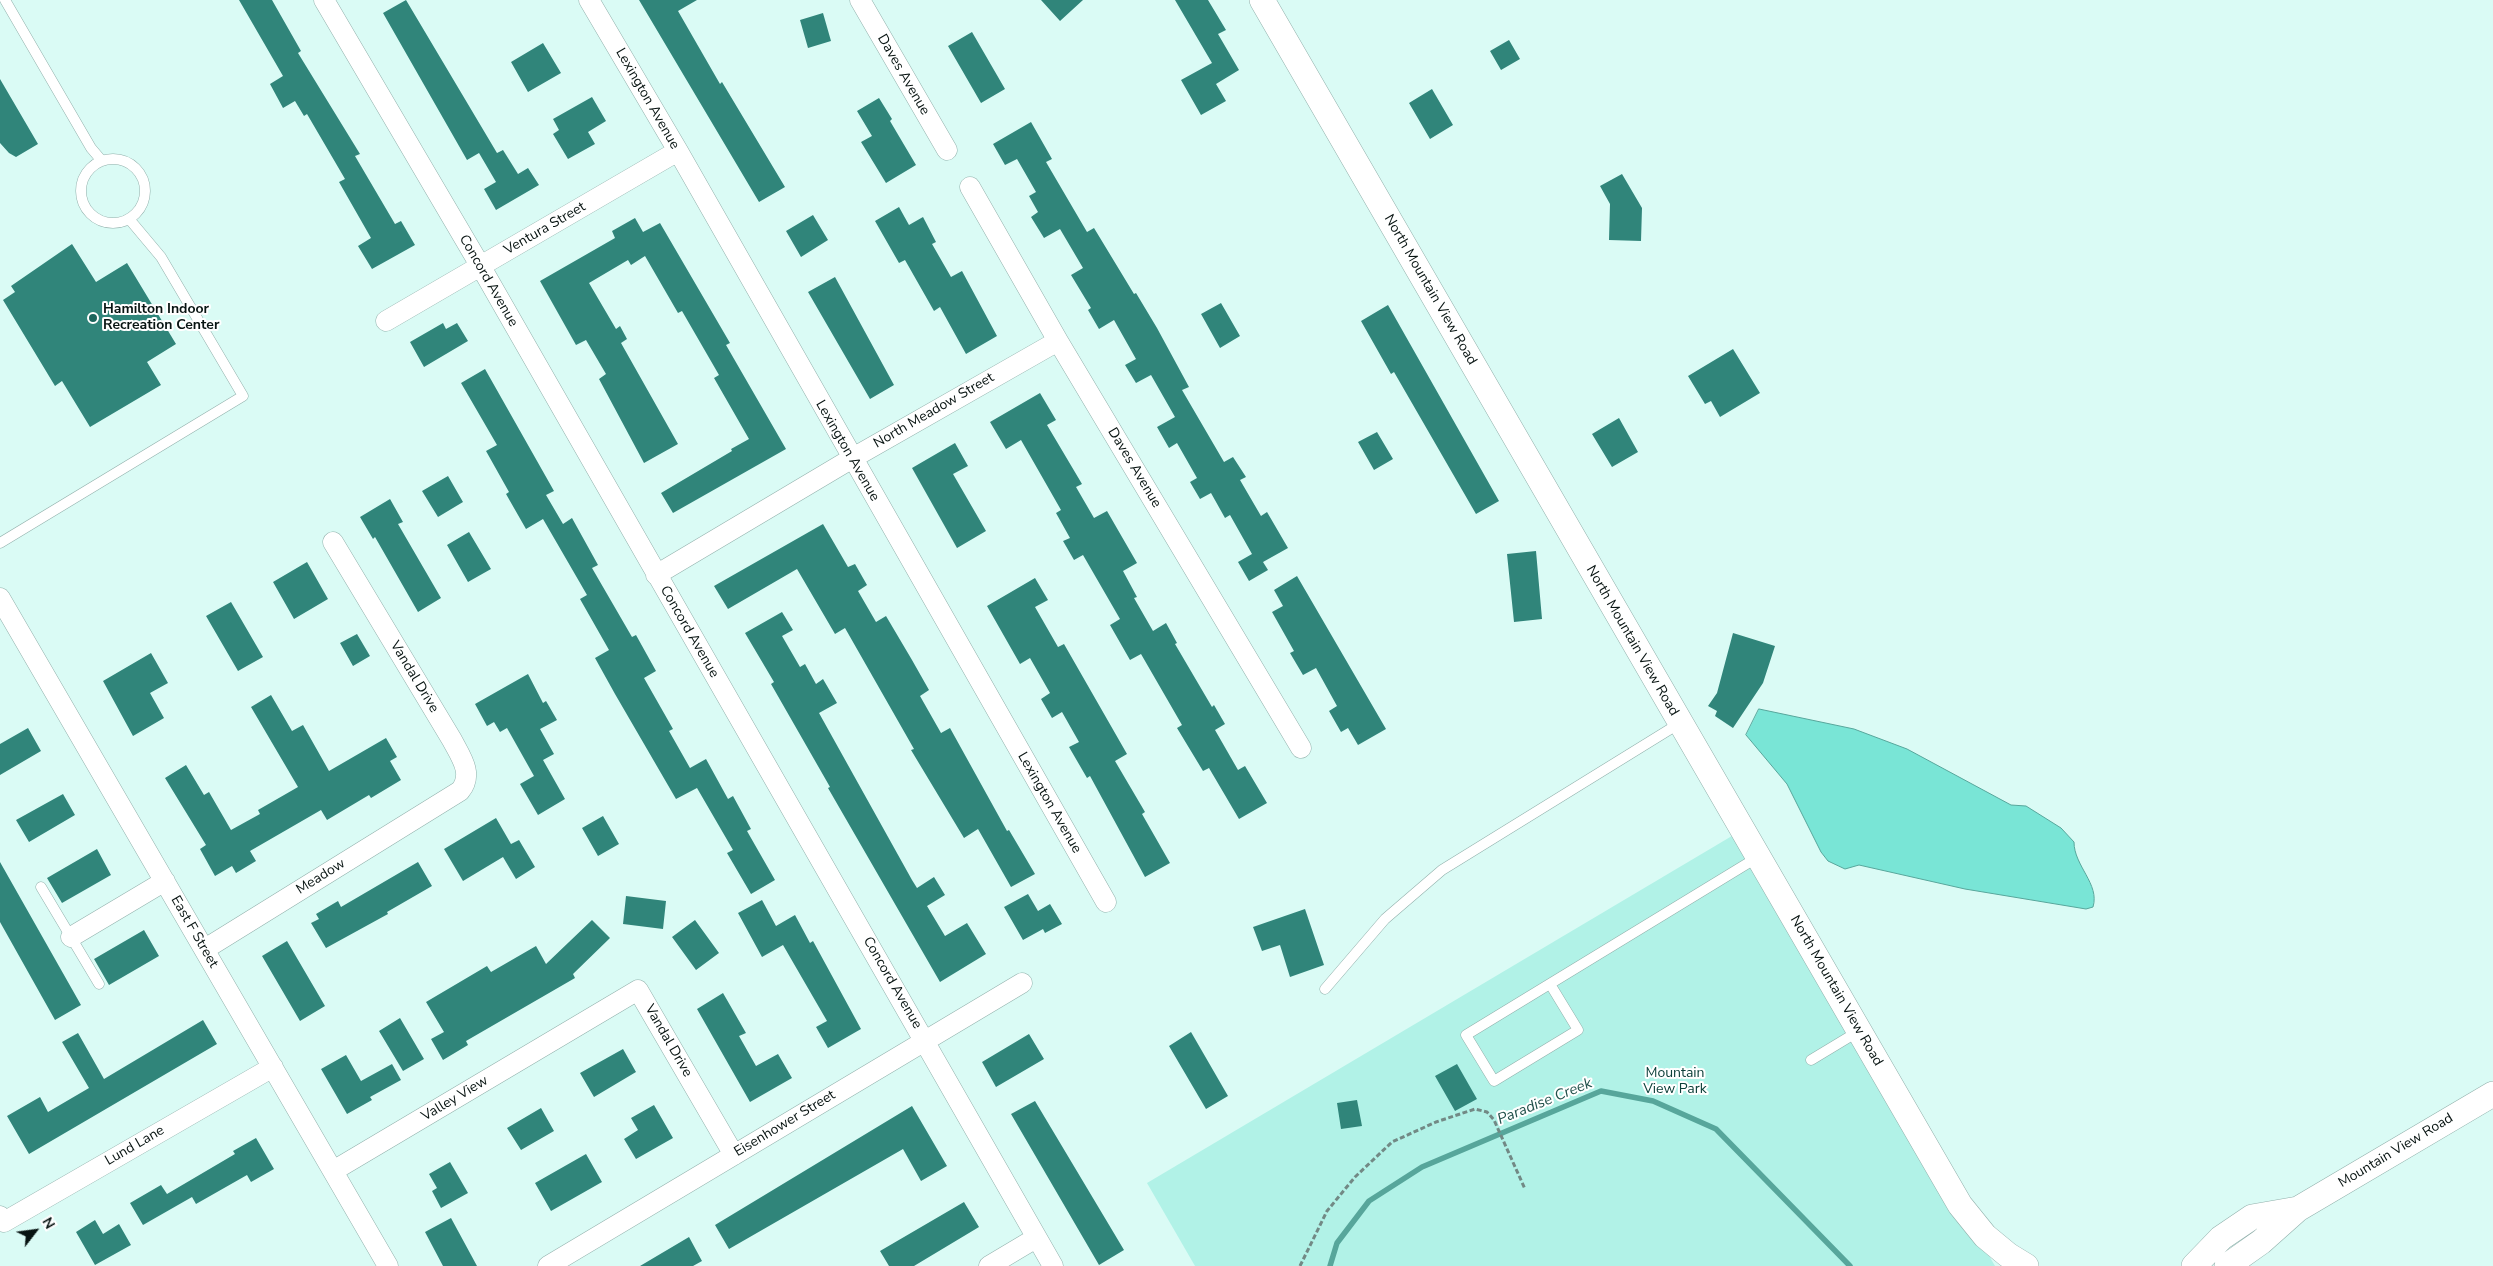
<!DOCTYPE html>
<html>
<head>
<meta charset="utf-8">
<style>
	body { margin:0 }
	#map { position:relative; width:2493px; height:1266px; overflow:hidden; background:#dafbf5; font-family:"Nunito Sans",sans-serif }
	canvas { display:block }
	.north { position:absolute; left:10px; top:1206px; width:50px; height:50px; -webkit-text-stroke:4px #fff; paint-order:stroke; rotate:60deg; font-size:14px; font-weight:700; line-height:20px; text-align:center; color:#081412 }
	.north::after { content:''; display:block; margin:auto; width:18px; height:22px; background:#081412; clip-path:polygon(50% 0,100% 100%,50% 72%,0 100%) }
</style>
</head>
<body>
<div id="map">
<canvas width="2493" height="1266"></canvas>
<div class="north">N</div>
</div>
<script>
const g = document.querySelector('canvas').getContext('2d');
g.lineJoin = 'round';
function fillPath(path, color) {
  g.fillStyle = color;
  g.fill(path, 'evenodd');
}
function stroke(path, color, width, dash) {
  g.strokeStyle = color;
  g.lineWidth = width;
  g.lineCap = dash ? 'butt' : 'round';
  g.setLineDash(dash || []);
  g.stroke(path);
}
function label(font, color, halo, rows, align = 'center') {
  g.font = font + ' "Nunito Sans",sans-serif';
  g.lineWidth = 4;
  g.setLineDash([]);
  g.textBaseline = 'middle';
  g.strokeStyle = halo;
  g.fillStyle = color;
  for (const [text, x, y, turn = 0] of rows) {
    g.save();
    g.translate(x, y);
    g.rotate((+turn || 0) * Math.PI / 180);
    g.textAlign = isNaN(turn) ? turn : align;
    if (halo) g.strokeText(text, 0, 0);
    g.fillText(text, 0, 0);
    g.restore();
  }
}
const green = new Path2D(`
	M1742,830L1995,1266H1195L1147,1183Z`);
const water = new Path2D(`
	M1759,709L1854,729L1907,749L2011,805L2026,806L2061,828L2074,842C2074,866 2100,884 2093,907L2086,909L1965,889L1859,865L1845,869L1828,861L1821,852L1787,784L1746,735Z`);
const stream = new Path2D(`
	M1330,1266L1337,1243L1369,1201L1422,1167L1601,1091L1653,1101L1716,1129L1850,1266`);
const building = new Path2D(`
	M239,0H272L301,51L298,53L360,154L355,156L395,224L401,221L415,245L372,269L358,246L371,238L339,182L345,179L307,114L304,116L295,101L283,108L270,84L283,76Z
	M406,0L497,153L503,150L518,174L528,168L539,185L496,210L484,189L496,182L479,153L467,160L383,13Z
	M639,0H697L678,11L720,84L722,82L785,187L759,202Z
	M1041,0H1083L1060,21Z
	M1175,0H1208L1226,30L1218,34L1239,70L1216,84L1226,101L1201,115L1181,80L1212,63Z
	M823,13L831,41L808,48L800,20Z
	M972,32L1005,89L981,103L948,46Z
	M1509,40L1520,59L1501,70L1490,51Z
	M543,43L561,73L528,92L511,62Z
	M0,79L38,144L16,157L9,153L0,143Z
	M1432,89L1453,125L1430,139L1409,103Z
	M592,97L606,121L588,132L595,144L568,159L553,134L559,130L553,119Z
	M879,98L892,119L890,121L916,165L886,183L861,142L872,136L857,111Z
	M1031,122L1052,159L1046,162L1087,232L1094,228L1134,294L1136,293L1157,328L1189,387L1182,390L1224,462L1233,457L1246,477L1240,480L1261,516L1267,512L1288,548L1263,562L1268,570L1249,581L1238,562L1252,554L1230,515L1225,518L1211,493L1200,499L1190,482L1197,478L1177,443L1169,448L1157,427L1175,417L1151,375L1136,383L1125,365L1136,359L1114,320L1099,329L1088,310L1091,308L1071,275L1083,268L1060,229L1044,238L1031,217L1038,212L1029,196L1036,192L1017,159L1005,165L993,144Z
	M1622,174L1642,208L1641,241L1609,240L1610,204L1600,186Z
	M899,207L909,225L923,217L936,242L932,244L951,277L962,271L997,336L966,354L940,307L934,311L905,260L899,263L875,221Z
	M813,215L828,240L801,257L786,231Z
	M635,218L643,232L660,223L730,343L726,345L786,449L673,513L661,493L732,451L731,449L749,439L714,378L719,375L682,311L678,313L645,256L631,265L628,260L589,283L616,329L620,326L627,339L621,343L678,444L644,463L599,379L606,374L586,340L576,345L540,281L615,238L612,231Z
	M72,244L96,282L127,263L176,344L147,362L161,385L90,427L62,381L55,386L3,300L15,292L11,286Z
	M835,277L894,385L870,399L808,292Z
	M1221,303L1240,336L1220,348L1201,314Z
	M1388,305L1499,501L1476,514L1394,372L1391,374L1361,321Z
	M443,323L446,329L457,323L468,341L424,367L410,342Z
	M1733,349L1760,393L1720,417L1711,401L1705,404L1688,376Z
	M485,369L554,491L546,495L563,524L572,518L598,565L592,568L632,637L636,635L656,671L644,678L673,729L669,731L690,768L706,759L728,799L733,796L751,829L747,831L775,880L751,894L727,853L733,850L697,788L676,799L615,694L595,658L609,650L580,599L587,595L543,519L526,529L506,494L509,492L486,451L497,445L461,383Z
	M1040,393L1056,420L1047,425L1082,484L1076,487L1094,518L1107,511L1137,563L1123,571L1137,597L1134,598L1153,631L1166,623L1177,643L1175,644L1212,707L1214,705L1225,724L1215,730L1238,770L1245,766L1267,803L1239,819L1209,768L1203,771L1177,728L1182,725L1141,654L1130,660L1110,625L1120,619L1083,555L1074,560L1063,541L1070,538L1056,513L1061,510L1021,440L1006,449L990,422Z
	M1619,418L1638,452L1612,467L1592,434Z
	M1377,432L1393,459L1374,470L1358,442Z
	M955,443L968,466L953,474L986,531L957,548L912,468Z
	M448,476L463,502L438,517L422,491Z
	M390,499L403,522L398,524L441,598L418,612L375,537L373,539L360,517Z
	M823,524L848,567L855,564L867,585L858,591L876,622L886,616L912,660L929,690L920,696L941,733L950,728L1007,831L1009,830L1035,874L1011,887L978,829L964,838L911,750L914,749L845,628L835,634L797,569L728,609L714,586Z
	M469,532L491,569L468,582L447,545Z
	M1536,551L1542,619L1514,622L1507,554Z
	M307,562L328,599L294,619L273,582Z
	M1297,576L1386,729L1358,745L1348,728L1341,732L1329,711L1337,706L1316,668L1303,675L1290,653L1294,651L1272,612L1283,606L1274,590Z
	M1035,578L1048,600L1035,607L1058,647L1064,644L1127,754L1115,761L1145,812L1142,814L1170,863L1145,877L1090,776L1087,778L1069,747L1079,742L1062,712L1052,718L1041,699L1050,693L1030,658L1020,664L987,606Z
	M231,602L263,657L238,671L206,616Z
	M782,612L793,630L782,636L800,667L805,664L816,684L823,679L837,703L819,713L912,880L917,888L934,877L945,895L927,906L945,936L967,923L986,954L940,982L828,788L830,787L771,684L774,682L745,633Z
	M1733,633L1775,646L1763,683L1733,728L1715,716L1717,711L1708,706L1717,693Z
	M357,634L370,656L353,666L340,643Z
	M151,653L168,683L150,693L164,718L133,736L103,681Z
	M528,674L543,703L546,701L557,720L540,729L554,754L543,760L565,799L538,815L520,784L534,776L507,728L500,732L494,722L487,726L475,704Z
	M271,695L292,731L303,725L329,771L386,738L397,757L390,761L401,780L371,798L369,795L327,820L321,810L250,851L256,861L236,873L232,866L215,876L200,849L206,845L165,778L186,765L204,795L209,792L231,830L260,814L258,810L298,787L251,707Z
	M28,728L41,751L0,775V744Z
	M63,794L75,815L29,842L16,820Z
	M603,816L619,844L598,856L582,828Z
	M496,818L511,844L519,840L535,867L516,879L503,857L463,881L444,849Z
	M97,849L111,875L62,903L47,878Z
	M0,862L81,1005L55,1020L0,922Z
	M418,862L432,886L387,912L388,914L326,948L311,923L319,919L316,914L338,901L341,907Z
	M1028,894L1038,911L1050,904L1062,924L1045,933L1043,929L1023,940L1004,907Z
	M626,896L666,901L663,929L623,924Z
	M762,900L776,926L795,915L810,943L813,941L861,1029L828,1048L816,1027L827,1021L783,945L762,957L738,913Z
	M1305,909L1324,965L1290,977L1280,945L1262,951L1253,927Z
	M592,920L610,938L573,974L575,978L466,1041L468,1045L443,1060L431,1039L444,1032L426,1002L487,966L491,972L536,946L546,964Z
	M695,920L719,953L696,970L672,937Z
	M144,930L159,956L109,985L94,959Z
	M287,941L325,1006L300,1021L262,956Z
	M723,993L746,1033L739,1036L756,1066L778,1054L792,1078L750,1102L697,1009Z
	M400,1018L424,1059L403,1071L379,1031Z
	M203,1020L217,1044L29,1154L7,1116L40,1097L48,1112L89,1088L62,1042L78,1033L104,1079Z
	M1191,1032L1228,1096L1206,1109L1169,1046Z
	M1029,1034L1044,1059L996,1087L982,1062Z
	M623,1049L636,1072L594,1097L580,1073Z
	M346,1055L361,1081L392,1064L401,1080L370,1097L372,1100L347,1114L321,1069Z
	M1457,1064L1477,1099L1455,1111L1435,1076Z
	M1357,1100L1362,1126L1341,1129L1337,1103Z
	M1035,1101L1124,1250L1099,1265L1011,1114Z
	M654,1105L673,1138L636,1159L624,1139L638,1130L631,1118Z
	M912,1106L947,1166L921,1181L903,1149L729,1249L715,1225Z
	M541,1108L554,1131L521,1150L507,1128Z
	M256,1138L274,1169L251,1182L247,1175L196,1204L192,1197L143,1225L130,1203L161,1185L167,1194L235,1154L233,1151Z
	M586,1154L602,1182L551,1211L535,1183Z
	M450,1162L468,1193L441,1208L432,1191L437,1188L429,1174Z
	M964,1202L979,1227L914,1266H889L880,1251Z
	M451,1218L477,1266H443L425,1232Z
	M95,1220L103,1234L119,1224L131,1245L95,1265L76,1232Z
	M689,1237L702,1261L693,1266H640Z`);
const path = new Path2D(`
	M1300,1266L1327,1211L1355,1177L1392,1142L1436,1122L1475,1109L1487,1112L1494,1120L1525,1189`);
const service = new Path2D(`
	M5,0L91,148L102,161
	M81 191a32 32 0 1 1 64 0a32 32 0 1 1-64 0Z
	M0,543L243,396L161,257L130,220
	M41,887L99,984
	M1550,984L1578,1030L1494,1081L1466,1035L1758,857
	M1325,989L1385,919L1442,870L1680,723
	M1811,1060L1859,1031`);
const minor = new Path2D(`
	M324,0L481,267L1053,1266
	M589,0L678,151L1106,902
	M860,0L947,150
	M970,187L1058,341L1301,748
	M386,321L678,151
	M656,575L851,459L1058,341
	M0,598L388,1266
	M71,937L165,881
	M205,949L460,791C474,774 461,757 452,740L333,542
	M333,1171L638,990L734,1155
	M0,1216L4,1222L273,1067
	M548,1266L1022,983
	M989,1266L1036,1238`);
const tertiary = new Path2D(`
	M1262,0L1960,1205L1985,1236L2008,1255L2026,1266
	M2194,1266L2221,1238L2252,1217L2298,1209
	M2227,1266L2261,1242L2298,1209L2493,1094`);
const markers = [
	[93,318,5,"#1b655c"]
];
const streetNames = [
	["Daves Avenue",903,75,60],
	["Lexington Avenue",647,99,60],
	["Ventura Street",545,229,-30],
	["Concord Avenue",488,281,60],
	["North Mountain View Road",1430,290,60],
	["North Meadow Street",934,411,-30],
	["Lexington Avenue",847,451,60],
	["Daves Avenue",1134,468,59],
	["Concord Avenue",689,632,60],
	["North Mountain View Road",1632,641,60],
	["Vandal Drive",414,677,59],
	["Lexington Avenue",1049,803,60],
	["Meadow",321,877,-32],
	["East F Street",194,932,60],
	["Concord Avenue",892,983,60],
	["North Mountain View Road",1836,991,60],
	["Vandal Drive",668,1041,60],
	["Valley View",455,1099,-31],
	["Eisenhower Street",785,1124,-31],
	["Lund Lane",135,1146,-30],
	["Mountain View Road",2396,1151,-31]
];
const poiNames = [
	["Hamilton Indoor",103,310],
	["Recreation Center",103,326]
];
const parkNames = [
	["Mountain",1675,1074],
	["View Park",1675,1090]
];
const waterNames = [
	["Paradise Creek",1545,1102,-22]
];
fillPath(green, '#b1f2e7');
fillPath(water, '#79e5d6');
stroke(water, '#57a69b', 1);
stroke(stream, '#57a69b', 5.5);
fillPath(building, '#30857a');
stroke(service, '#91b0ab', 11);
stroke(minor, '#91b0ab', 21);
stroke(tertiary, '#91b0ab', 26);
stroke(path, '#728985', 3, [5, 2.5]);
stroke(service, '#fff', 10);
stroke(minor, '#fff', 20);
stroke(tertiary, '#fff', 25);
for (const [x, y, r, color] of markers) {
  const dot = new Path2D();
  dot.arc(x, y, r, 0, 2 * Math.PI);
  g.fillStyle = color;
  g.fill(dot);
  stroke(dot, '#fff', 2);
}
label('14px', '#081412', '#fff', streetNames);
label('bold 14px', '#081412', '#fff', poiNames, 'left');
label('14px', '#0d403a', '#fff', parkNames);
label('italic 15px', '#20504a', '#fff', waterNames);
</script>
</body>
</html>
